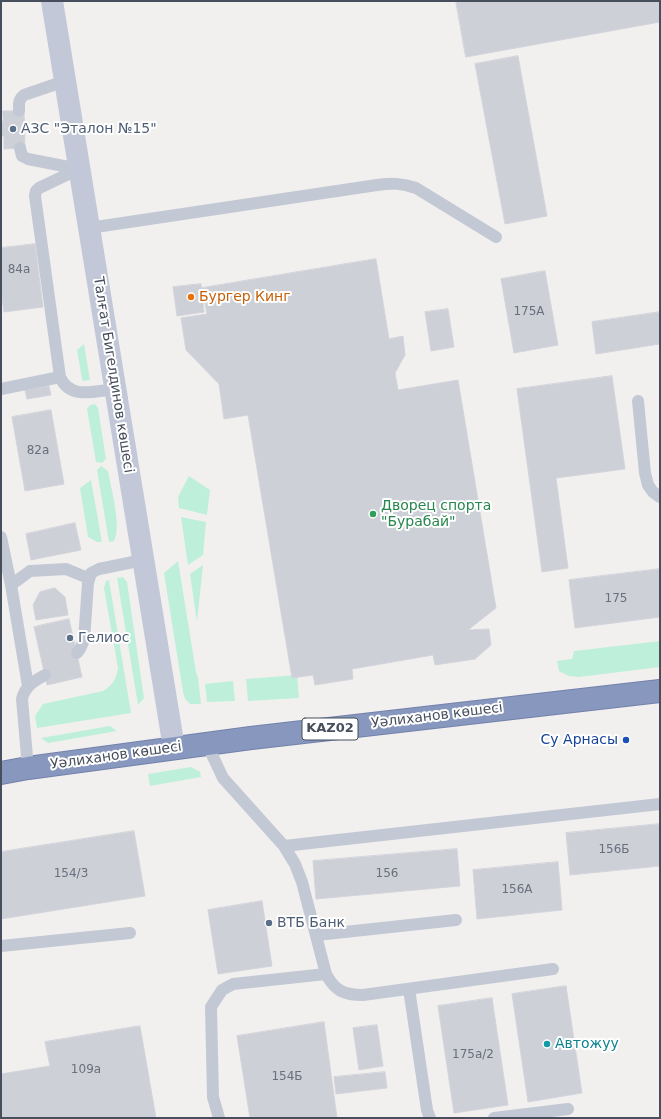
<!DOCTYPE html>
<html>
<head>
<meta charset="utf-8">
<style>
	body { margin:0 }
	#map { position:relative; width:661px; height:1119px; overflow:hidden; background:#f2f0ef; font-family:"DejaVu Sans",sans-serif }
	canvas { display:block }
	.frame { position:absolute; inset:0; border:2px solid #474f5d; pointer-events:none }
</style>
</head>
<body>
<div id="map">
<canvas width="661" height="1119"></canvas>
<div class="frame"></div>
</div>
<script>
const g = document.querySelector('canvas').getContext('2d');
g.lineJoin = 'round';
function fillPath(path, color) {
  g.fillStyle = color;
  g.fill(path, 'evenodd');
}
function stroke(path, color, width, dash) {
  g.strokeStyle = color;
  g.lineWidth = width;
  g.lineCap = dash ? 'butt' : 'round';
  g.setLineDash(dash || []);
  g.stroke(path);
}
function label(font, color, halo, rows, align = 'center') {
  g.font = font + ' "DejaVu Sans",sans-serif';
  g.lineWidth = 4;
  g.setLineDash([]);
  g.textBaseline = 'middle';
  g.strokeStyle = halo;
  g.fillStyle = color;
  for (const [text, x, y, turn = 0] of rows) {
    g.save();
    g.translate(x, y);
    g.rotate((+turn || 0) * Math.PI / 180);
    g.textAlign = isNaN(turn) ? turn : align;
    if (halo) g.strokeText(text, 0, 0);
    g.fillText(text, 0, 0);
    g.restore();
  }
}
const green = new Path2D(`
	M84,344L90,380L83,381L82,379L77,350Z
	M95,404L98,408L106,459L102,463L96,462L87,409L90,405Z
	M101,466L108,471C111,488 122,527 114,541L109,542L97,470Z
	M189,476L210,490L207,515L179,508L178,497Z
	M91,480L102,542H97L88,537L80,488Z
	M181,517L206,522L203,555L188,565Z
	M178,561L196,672L198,677L201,704H190L185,699L183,692L164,573Z
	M203,565L197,622L190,574Z
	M123,577L127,582L144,698L138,705L117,578Z
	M109,580L131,713L37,728L35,716L43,704L103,691C113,685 116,679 118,668L104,588L106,581Z
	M660,641V667L579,677L569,676L559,671L557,661L572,659L574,651Z
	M297,675L299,698L248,701L246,679Z
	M233,681L235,701L207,702L205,684Z
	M110,726L117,731L48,743L41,738Z
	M191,767L200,772L201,777L150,786L148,774Z`);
const building = new Path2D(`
	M456,1H660V22L466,57Z
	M518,56L547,216L505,224L475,64Z
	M3,111H24L25,148L4,149V136H1V121H3Z
	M35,244L43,307L4,312L1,292V248Z
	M376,259L389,339L403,336L405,355L395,373L398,390L458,380L496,608L468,630L489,629L491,645L475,659L435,665L433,655L352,669L353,679L315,685L313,675L292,678L248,415L224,419L219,384L186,350L181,318L207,314L202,288Z
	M545,271L558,345L514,353L501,279Z
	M201,284L204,312L177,316L173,287Z
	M448,309L454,347L431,351L425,312Z
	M660,312V344L596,354L592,322Z
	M612,376L625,469L556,478L568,568L542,572L517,389Z
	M49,386L51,395L27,399L25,390Z
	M51,410L64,484L25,491L12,417Z
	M75,523L81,550L31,560L26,534Z
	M660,569V617L575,628L569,580Z
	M55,588L65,597L68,615L36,620L33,605L40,592Z
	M69,619L82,677L47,685L34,627Z
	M660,824V866L570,875L566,833Z
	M134,831L145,896L1,919V852Z
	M457,849L460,886L316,899L313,861Z
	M558,862L562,910L477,919L473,870Z
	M262,901L272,966L218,974L208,910Z
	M566,986L582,1093L528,1102L512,994Z
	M492,998L508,1105L454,1113L438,1006Z
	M324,1022L337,1118H250L237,1036Z
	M377,1025L383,1066L359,1070L353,1028Z
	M140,1026L156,1118H1V1074L50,1066L45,1042Z
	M385,1072L387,1088L336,1094L334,1077Z`);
const lane = new Path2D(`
	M19,111C19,104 18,100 24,95L65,81
	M20,148L22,156L28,159L79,169
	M79,169L39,188L36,191L35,196L60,377C70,400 95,391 115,389
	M89,228L377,185C392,183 402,183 416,188L496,237
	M1,389L60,377
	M638,401L645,473L648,485L653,492L660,497
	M1,537L11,585L28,686
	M11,585L30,571L66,569L88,578
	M77,653L80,649L84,640L88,583L91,573L99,569L143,560
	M207,744L223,778L284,846L295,864L302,882L326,974C335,991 344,995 363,995L553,969
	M28,768L22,699C25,686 34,681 45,675
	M284,846L660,804
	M317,935L456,920
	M1,946L130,933
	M409,989L427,1110L430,1118
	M219,1118L213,1097L211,1007L222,990L233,984L326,974
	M494,1118L568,1109`);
const secondary = new Path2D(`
	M52,1L174,748`);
const highway = new Path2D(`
	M1,773L28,768L251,738L660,691`);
const markers = [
	[13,129,4,"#5c6f8a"],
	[191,297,4,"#e8710a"],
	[373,514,4,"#2e9e5b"],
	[70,638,4,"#5c6f8a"],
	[626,740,4,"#1a4fb4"],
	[269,923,4,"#5c6f8a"],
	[547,1044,4,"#0f9aa8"]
];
const numberNames = [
	["84а",19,270],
	["175А",529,312],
	["82а",38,451],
	["175",616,599],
	["156Б",614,850],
	["154/3",71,874],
	["156",387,874],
	["156А",517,890],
	["175а/2",473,1055],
	["109а",86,1070],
	["154Б",287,1077]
];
const shields = [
	[330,729,56]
];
const shieldNames = [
	["KАZ02",330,729]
];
const serviceNames = [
	["АЗС \"Эталон №15\"",21,129],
	["Гелиос",78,638],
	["ВТБ Банк",277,923]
];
const foodNames = [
	["Бургер Кинг",199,297]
];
const streetNames = [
	["Талғат Бигелдинов көшесі",113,375,81],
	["Уәлиханов көшесі",437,716,-7],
	["Уәлиханов көшесі",116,756,-8]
];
const leisureNames = [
	["Дворец спорта",381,506],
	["\"Бурабай\"",381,522]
];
const transitNames = [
	["Су Арнасы",618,740]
];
const cultureNames = [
	["Автожуу",555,1044]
];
fillPath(green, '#beefda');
fillPath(building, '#ced0d7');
stroke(building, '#d3d4db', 1);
stroke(highway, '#7382aa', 24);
stroke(lane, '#c3c9d4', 12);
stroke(secondary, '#c2c8d8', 22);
stroke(highway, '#8797be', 22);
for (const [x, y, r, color] of markers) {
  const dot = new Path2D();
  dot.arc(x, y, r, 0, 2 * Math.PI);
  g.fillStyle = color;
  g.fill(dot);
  stroke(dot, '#fff', 1.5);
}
label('12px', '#696f7c', null, numberNames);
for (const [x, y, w] of shields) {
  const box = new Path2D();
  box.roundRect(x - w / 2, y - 11, w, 22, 3);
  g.fillStyle = '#fff';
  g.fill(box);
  stroke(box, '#474f5d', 1);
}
label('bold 13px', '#474f5d', null, shieldNames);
label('14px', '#4e5e75', '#fff', serviceNames, 'left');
label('14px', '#c56008', '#fff', foodNames, 'left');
label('14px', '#474f5d', '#fff', streetNames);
label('14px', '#27864d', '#fff', leisureNames, 'left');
label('14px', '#164399', '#fff', transitNames, 'right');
label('14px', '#0d838f', '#fff', cultureNames, 'left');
</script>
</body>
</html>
